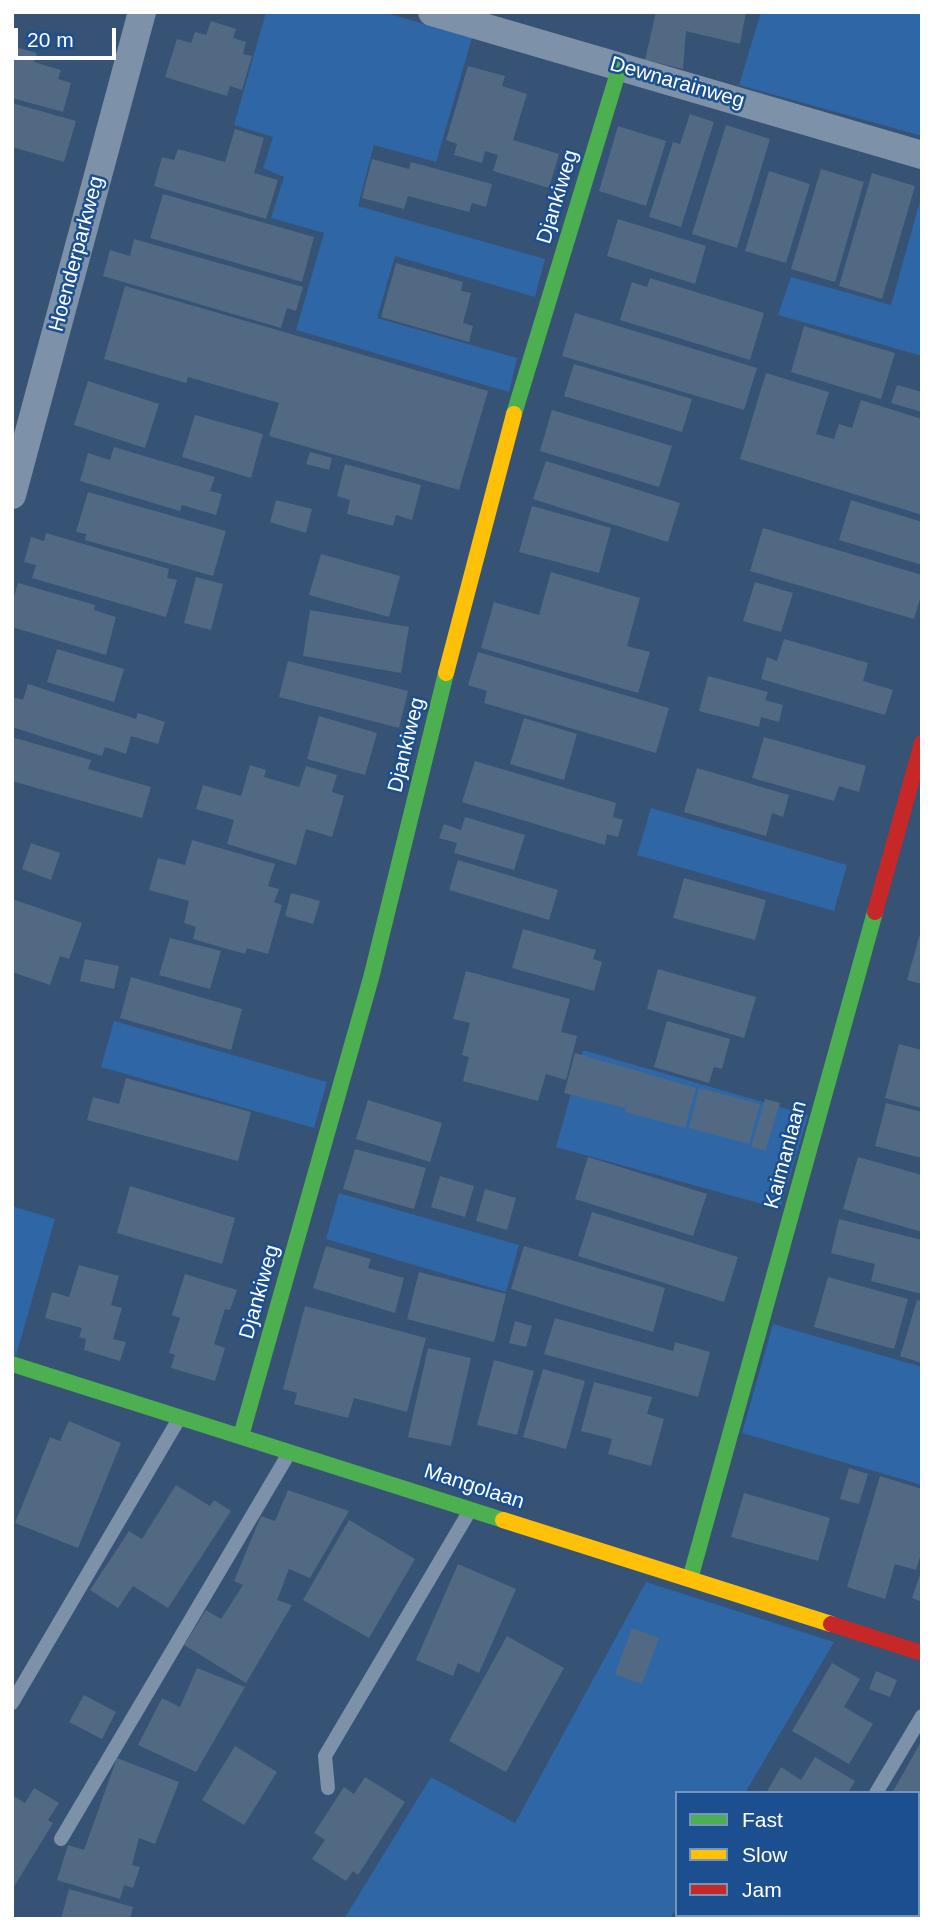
<!DOCTYPE html>
<html>
<head>
<meta charset="utf-8">
<style>
	body { margin:0 }
	#map { position:relative; width:934px; height:1931px; overflow:hidden; background:#365274; font-family:Helvetica,sans-serif }
	canvas { display:block }
	.frame { position:absolute; inset:0; border:14px solid #fff; pointer-events:none }
	.legend { position:absolute; left:675px; top:1791px; width:245px; height:126px; box-sizing:border-box; background:#1b4f8f; border:2px solid #7695bc; margin:0; padding:9px 12px; list-style:none; font-size:21px; color:#fff }
	.legend li { display:flex; align-items:center; gap:14px; height:35px }
	.legend b { width:35px; border:2px solid #7695bc }
	.scale { position:absolute; left:14px; top:28px; width:102px; height:32px; box-sizing:border-box; border:4px solid #fff; border-top:0; padding-left:9px; font-size:21px; line-height:24px; white-space:nowrap; color:#fff; -webkit-text-stroke:5px #1b4f8f; paint-order:stroke }
</style>
</head>
<body>
<div id="map">
<canvas width="934" height="1931"></canvas>
<div class="frame"></div>
<ul class="legend">
<li><b style="height:9px;background:#4caf50"></b>Fast</li>
<li><b style="height:9px;background:#ffc107"></b>Slow</li>
<li><b style="height:9px;background:#c62828"></b>Jam</li>
</ul>
<div class="scale">20 m</div>
</div>
<script>
const g = document.querySelector('canvas').getContext('2d');
g.lineJoin = 'round';
function fillPath(path, color) {
  g.fillStyle = color;
  g.fill(path, 'evenodd');
}
function stroke(path, color, width, dash) {
  g.strokeStyle = color;
  g.lineWidth = width;
  g.lineCap = dash ? 'butt' : 'round';
  g.setLineDash(dash || []);
  g.stroke(path);
}
function label(font, color, halo, rows, align = 'center') {
  g.font = font + ' Helvetica,sans-serif';
  g.lineWidth = 5;
  g.setLineDash([]);
  g.textBaseline = 'middle';
  g.strokeStyle = halo;
  g.fillStyle = color;
  for (const [text, x, y, turn = 0] of rows) {
    g.save();
    g.translate(x, y);
    g.rotate((+turn || 0) * Math.PI / 180);
    g.textAlign = isNaN(turn) ? turn : align;
    if (halo) g.strokeText(text, 0, 0);
    g.fillText(text, 0, 0);
    g.restore();
  }
}
const green = new Path2D(`
	M266,12H383L472,38L436,162L374,145L358,206L545,259L535,297L395,256L377,318L517,358L509,392L296,330L324,233L271,218L284,177L263,168L273,137L234,125Z
	M761,12H922V136L739,85Z
	M922,194V356L778,315L791,277L891,305Z
	M651,808L847,865L834,911L637,855Z
	M114,1021L327,1082L314,1128L101,1067Z
	M583,1050L808,1115L780,1209L556,1147Z
	M339,1193L519,1245L506,1292L326,1239Z
	M12,1206L55,1219L16,1356L12,1354Z
	M773,1324L922,1367V1485L742,1433Z
	M646,1582L834,1642L745,1793H677V1907L670,1919H344L431,1777L515,1823Z`);
const building = new Path2D(`
	M656,12H746L740,44L686,31L683,69L645,60Z
	M211,21L236,29L233,38L246,42L243,54L252,56L242,90L230,86L227,96L165,77L177,39L191,43L195,32L206,35Z
	M12,46L37,53L34,62L61,70L58,79L71,83L63,112L12,98Z
	M468,66L505,76L502,86L527,94L513,140L559,154L549,188L493,171L498,155L485,151L482,163L454,155L457,144L446,140Z
	M12,103L76,121L64,162L12,147Z
	M690,114L714,122L681,227L649,217L673,142L680,144Z
	M726,125L770,139L737,248L692,234Z
	M618,126L666,141L646,206L599,191Z
	M235,129L264,138L254,173L278,180L266,219L154,186L162,157L174,160L178,149L225,162Z
	M372,159L409,169L411,162L492,184L486,207L472,203L469,212L408,196L404,209L362,198Z
	M821,169L864,182L835,282L791,269Z
	M769,171L810,184L786,263L745,251Z
	M872,173L915,186L882,299L839,286Z
	M163,194L314,237L302,282L150,238Z
	M618,219L706,246L695,284L607,256Z
	M134,239L303,287L296,311L287,308L281,328L103,276L110,250L130,256Z
	M396,263L463,282L461,291L471,293L463,323L473,326L469,342L381,317Z
	M650,278L764,313L750,360L620,320L632,282L647,287Z
	M125,286L488,391L459,490L269,436L279,403L188,377L186,383L104,359Z
	M575,313L757,368L744,410L562,356Z
	M804,326L895,353L881,399L791,372Z
	M574,364L692,399L682,432L564,396Z
	M766,373L829,392L816,434L834,439L839,424L852,428L861,400L922,419V515L740,459Z
	M88,381L159,404L145,448L74,425Z
	M897,385L922,392V412L891,403Z
	M552,410L672,446L659,487L540,451Z
	M195,415L263,434L251,478L182,457Z
	M114,447L215,477L210,491L222,494L216,515L182,505L180,511L80,481L88,453L110,460Z
	M310,452L332,458L329,470L306,464Z
	M546,461L680,503L668,542L533,499Z
	M345,464L421,485L412,520L396,515L393,526L347,514L350,500L337,496Z
	M88,492L226,531L213,576L85,540L86,534L76,532Z
	M276,500L312,509L306,533L270,522Z
	M851,500L922,522V565L839,540Z
	M532,506L611,528L599,573L519,552Z
	M763,528L922,575V592L914,619L750,571Z
	M46,533L169,569L167,578L177,580L166,617L32,578L36,565L24,562L31,537L44,541Z
	M321,554L400,576L389,617L309,595Z
	M551,572L640,598L627,646L650,652L638,693L481,648L494,602L539,615Z
	M196,577L223,584L211,630L184,623Z
	M755,582L793,593L781,632L743,621Z
	M18,583L95,605L94,610L116,617L106,655L12,627V603Z
	M310,610L409,627L401,673L303,656Z
	M784,639L868,663L863,681L893,690L885,715L761,679L767,657L777,661Z
	M57,649L124,669L114,702L47,682Z
	M478,652L669,708L656,753L484,703L487,691L468,685Z
	M288,661L408,691L399,728L279,697Z
	M708,676L768,692L765,700L783,705L779,722L761,717L759,727L699,711Z
	M28,684L136,719L138,713L165,722L158,744L131,736L126,754L105,747L102,756L12,727L13,697L23,700Z
	M319,716L377,733L365,775L307,759Z
	M524,718L577,734L564,780L510,764Z
	M12,737L91,760L88,769L151,787L142,818L12,781Z
	M764,737L866,766L859,792L839,786L834,801L752,778Z
	M475,761L616,803L613,817L623,820L618,837L607,834L605,845L462,802Z
	M250,765L266,770L264,777L299,787L306,766L337,775L332,792L344,796L332,837L306,829L296,865L227,844L234,820L196,809L203,785L241,796Z
	M697,768L789,795L783,817L772,813L766,836L684,812Z
	M465,817L525,835L514,870L454,853L457,843L439,838L444,824L461,830Z
	M192,840L275,864L268,886L279,889L274,902L282,905L268,954L247,948L245,954L193,939L196,927L184,923L189,901L149,890L158,858L185,865Z
	M31,843L60,853L51,880L22,869Z
	M458,860L558,890L549,920L449,890Z
	M684,878L766,900L755,940L673,918Z
	M291,893L320,901L313,924L285,916Z
	M12,899L82,923L69,959L60,956L50,985L12,972Z
	M922,927V984L907,980Z
	M523,929L596,950L593,959L602,962L594,991L512,968Z
	M170,938L221,951L210,989L159,975Z
	M85,959L119,966L114,989L80,981Z
	M658,969L756,997L744,1038L647,1009Z
	M466,971L570,999L561,1032L577,1036L566,1080L546,1074L538,1101L463,1081L469,1057L462,1055L470,1023L453,1019Z
	M131,977L242,1009L231,1050L120,1018Z
	M667,1021L730,1039L722,1069L714,1067L709,1083L654,1067Z
	M899,1044L922,1050V1108L885,1098Z
	M575,1053L696,1088L685,1128L625,1112L628,1100L625,1108L564,1093Z
	M126,1078L251,1112L238,1161L87,1120L93,1097L119,1104Z
	M699,1088L760,1104L749,1144L689,1128Z
	M765,1099L780,1103L765,1151L751,1147Z
	M368,1100L442,1123L430,1162L356,1139Z
	M886,1103L922,1112V1158L875,1146Z
	M355,1149L426,1168L414,1209L343,1189Z
	M588,1157L707,1194L693,1236L575,1199Z
	M858,1157L922,1175V1232L843,1209Z
	M440,1176L474,1186L465,1217L431,1207Z
	M130,1186L235,1218L222,1264L117,1233Z
	M485,1189L516,1198L507,1230L476,1221Z
	M592,1212L738,1257L724,1302L578,1256Z
	M839,1219L922,1240V1294L871,1281L875,1264L831,1253Z
	M326,1246L371,1259L368,1268L404,1278L395,1313L313,1288Z
	M524,1246L665,1288L653,1332L511,1289Z
	M79,1265L119,1276L111,1305L122,1308L113,1339L126,1342L120,1361L84,1350L86,1339L79,1337L82,1328L45,1318L52,1292L69,1297Z
	M419,1272L506,1294L494,1342L407,1319Z
	M185,1274L237,1290L230,1310L225,1309L214,1344L225,1348L215,1381L171,1368L175,1355L169,1353L180,1318L172,1315Z
	M828,1277L908,1299L894,1349L814,1327Z
	M917,1300L922,1301V1363L900,1356Z
	M305,1306L426,1338L407,1412L354,1398L348,1418L294,1404L297,1393L283,1389Z
	M555,1318L673,1351L675,1342L710,1352L698,1397L544,1354Z
	M515,1321L532,1326L526,1347L509,1343Z
	M428,1348L471,1358L451,1446L408,1437Z
	M494,1360L534,1371L517,1435L477,1425Z
	M543,1369L585,1381L566,1449L523,1437Z
	M594,1382L652,1397L647,1414L664,1419L651,1466L608,1454L612,1439L581,1431Z
	M69,1421L121,1443L78,1548L15,1523L50,1437L60,1441Z
	M849,1468L868,1474L859,1504L840,1499Z
	M880,1476L922,1489V1550L916,1570L895,1564L885,1599L847,1587Z
	M176,1485L210,1506L214,1500L231,1511L168,1608L133,1586L118,1608L90,1590L129,1531L142,1539Z
	M288,1490L349,1511L310,1578L289,1569L277,1600L292,1605L246,1683L184,1645L206,1610L221,1619L243,1585L234,1581L261,1516L275,1521Z
	M744,1493L830,1518L818,1561L731,1537Z
	M349,1520L415,1559L369,1638L303,1600Z
	M458,1564L516,1589L479,1673L458,1663L453,1676L416,1660Z
	M922,1569V1602L912,1598Z
	M632,1628L659,1638L642,1684L615,1674Z
	M507,1636L564,1668L506,1772L449,1741Z
	M832,1663L860,1679L844,1707L873,1724L849,1764L792,1731Z
	M197,1668L245,1687L196,1772L138,1745L162,1698L180,1707Z
	M876,1671L897,1680L890,1697L869,1689Z
	M84,1695L116,1712L102,1739L69,1722Z
	M922,1740V1849L918,1855V1793H892Z
	M235,1746L277,1772L244,1825L202,1800Z
	M815,1757L855,1781L848,1793H766L781,1767L801,1780Z
	M117,1758L179,1782L155,1844L139,1838L132,1865L140,1867L133,1888L124,1885L120,1899L57,1880L68,1845L84,1850Z
	M365,1777L405,1802L358,1875L353,1871L346,1881L312,1859L325,1840L314,1833L344,1787L354,1794Z
	M34,1788L59,1803L48,1820L53,1823L12,1890V1795L25,1803Z
	M69,1889L133,1907L130,1919H61Z
	M687,1915H750L748,1919H685Z
	M817,1915H906L904,1919H815Z`);
const lane = new Path2D(`
	M12,1703L180,1417
	M328,1788L325,1756L469,1512
	M876,1793L922,1716
	M61,1839L288,1455
	M800,1919L802,1915`);
const street = new Path2D(`
	M432,12L922,155
	M12,495L142,12`);
const fast = new Path2D(`
	M514,414L620,66
	M12,1364L503,1520
	M241,1436L371,978L446,673
	M690,1579L875,912`);
const slow = new Path2D(`
	M446,673L514,414
	M503,1520L831,1624`);
const jam = new Path2D(`
	M875,912L922,743
	M831,1624L922,1653`);
const streetNames = [
	["Dewnarainweg",677,83,16],
	["Djankiweg",558,197,-73],
	["Hoenderparkweg",77,254,-75],
	["Djankiweg",407,745,-76],
	["Kaimanlaan",786,1155,-75],
	["Djankiweg",260,1292,-74],
	["Mangolaan",474,1487,18]
];
fillPath(green, '#2f66a5');
fillPath(building, '#526984');
stroke(lane, '#7d92a8', 14);
stroke(street, '#7d92a8', 28);
stroke(fast, '#4caf50', 16);
stroke(slow, '#ffc107', 16);
stroke(jam, '#c62828', 16);
label('21px', '#fff', '#1b4f8f', streetNames);
</script>
</body>
</html>
